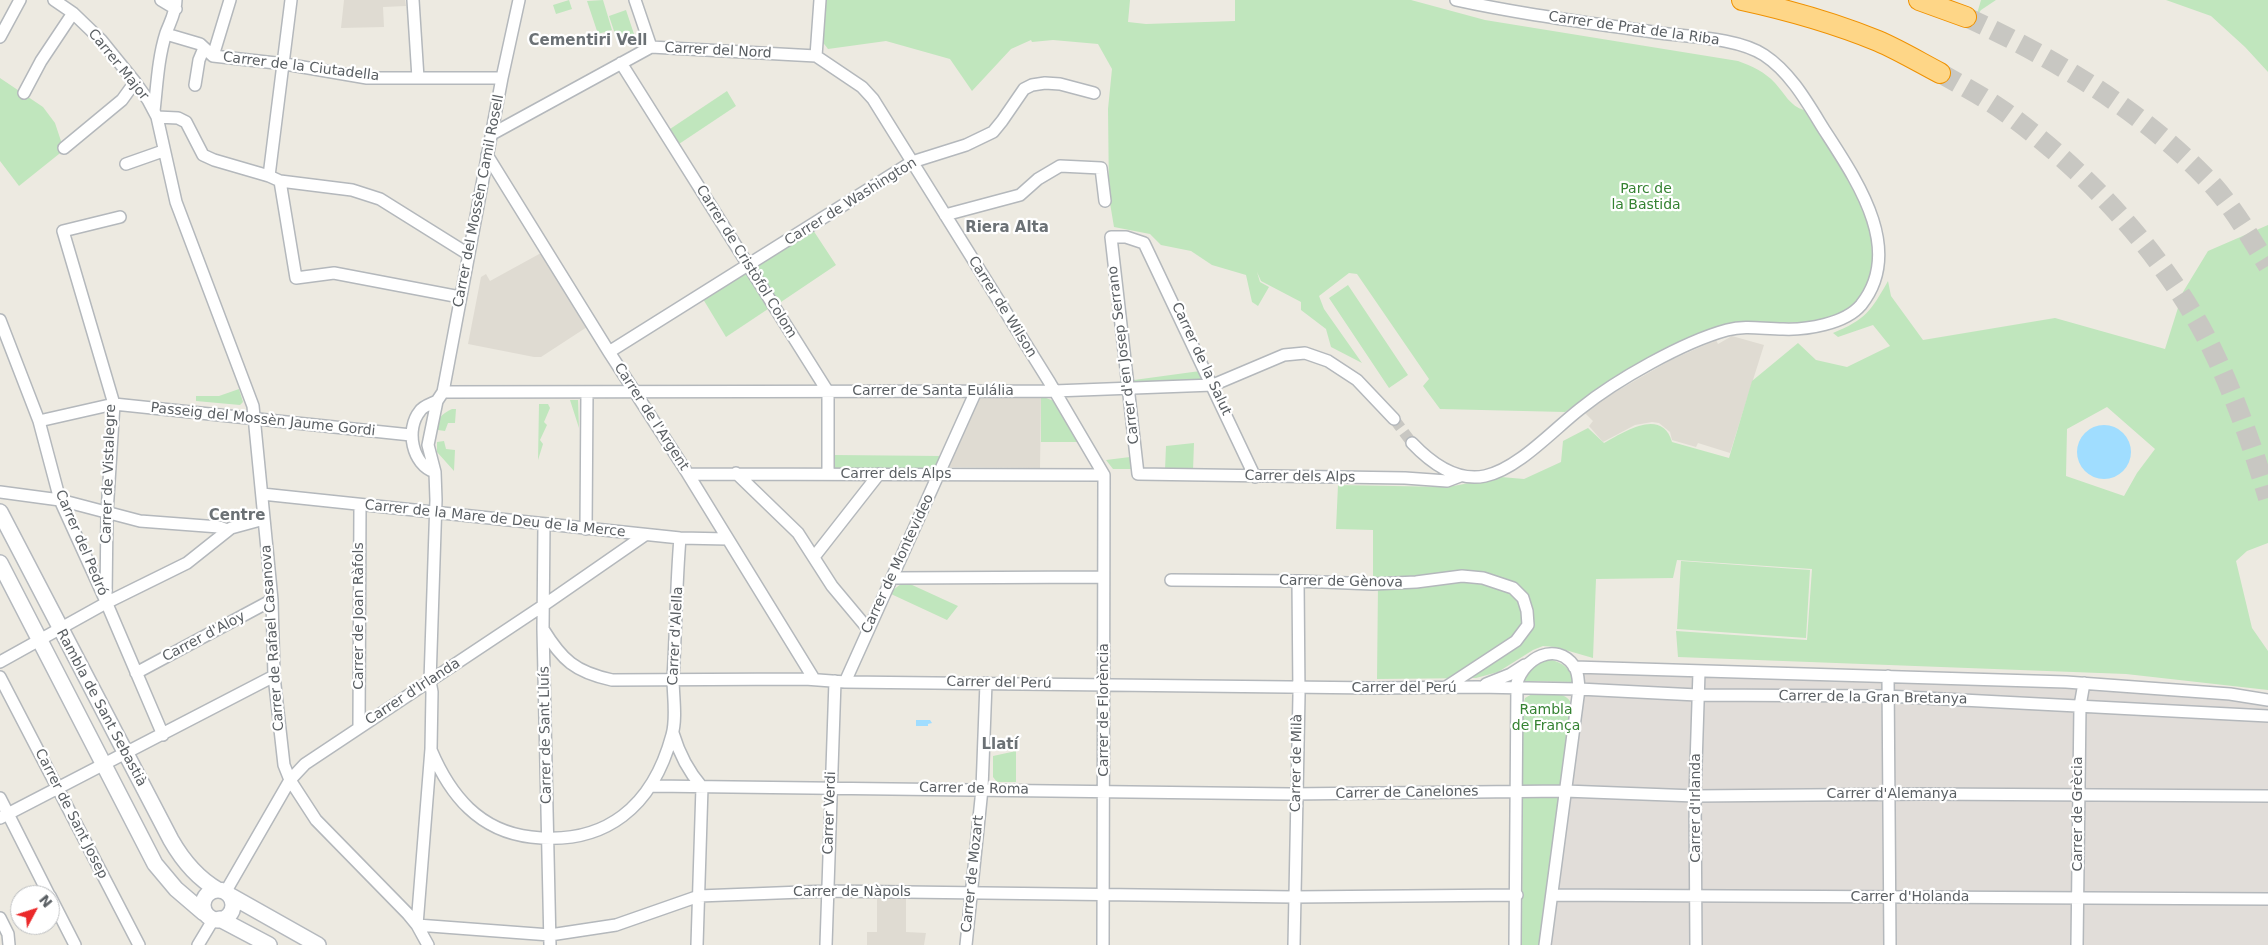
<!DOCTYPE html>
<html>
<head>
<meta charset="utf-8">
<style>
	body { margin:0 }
	#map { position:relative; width:2268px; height:945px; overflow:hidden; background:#edeae1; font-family:"DejaVu Sans",sans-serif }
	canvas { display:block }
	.north { position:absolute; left:10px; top:885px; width:50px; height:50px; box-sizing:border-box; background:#fff; border:1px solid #bdbfc1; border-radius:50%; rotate:50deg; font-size:14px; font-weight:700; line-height:20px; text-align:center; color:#5a5f63 }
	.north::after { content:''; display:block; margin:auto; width:18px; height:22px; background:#eb292a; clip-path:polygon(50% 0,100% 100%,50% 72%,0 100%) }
</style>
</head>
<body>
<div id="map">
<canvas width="2268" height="945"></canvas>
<div class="north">N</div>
</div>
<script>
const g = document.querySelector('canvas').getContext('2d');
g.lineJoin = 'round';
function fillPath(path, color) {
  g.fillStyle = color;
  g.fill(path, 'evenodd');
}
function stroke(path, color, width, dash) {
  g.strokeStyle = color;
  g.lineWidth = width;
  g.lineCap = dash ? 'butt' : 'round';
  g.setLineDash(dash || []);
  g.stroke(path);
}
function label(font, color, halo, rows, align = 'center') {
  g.font = font + ' "DejaVu Sans",sans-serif';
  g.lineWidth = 4.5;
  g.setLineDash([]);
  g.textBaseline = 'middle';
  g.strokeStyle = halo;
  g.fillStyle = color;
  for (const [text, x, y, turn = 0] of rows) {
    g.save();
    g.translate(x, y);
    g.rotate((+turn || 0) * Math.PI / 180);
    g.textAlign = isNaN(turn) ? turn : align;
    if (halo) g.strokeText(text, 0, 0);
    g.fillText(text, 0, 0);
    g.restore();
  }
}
const industrial = new Path2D(`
	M1580,668L1882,676L2253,699L2268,705V945H1545Z`);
const education = new Path2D(`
	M344,0H405L406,6L383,7L384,27L341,28Z
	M541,253L587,327L541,357H534L468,344L481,277L486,274L490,281Z
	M1732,336L1764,345L1730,453L1698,443L1696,447L1672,440L1670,432L1659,423L1652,422L1635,425L1603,442L1589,426L1593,421L1584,412L1603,399L1671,360L1716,340L1718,344Z
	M981,396H1041L1040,468L949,467Z
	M877,899H906V932L926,933L924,945H867V932H877Z`);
const green = new Path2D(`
	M569,0L572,9L556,14L553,5Z
	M603,0L612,30L598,34L587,1Z
	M825,0H1130L1128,22L1146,24L1235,21V0H1411L1485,20L1738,61C1752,66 1765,72 1775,83C1785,94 1790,106 1804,110L1845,173L1865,213L1871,236L1873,275L1860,300L1851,308L1822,320L1805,322L1725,325L1609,381L1565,412L1440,409L1423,386L1429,379L1357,274L1349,273L1319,296L1324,309L1362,363L1331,347L1326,329L1301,310V302L1261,281L1257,272L1260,282L1269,287L1258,306L1252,302L1246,275L1212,265L1191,251L1161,245L1150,234L1114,227L1109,197L1108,109L1112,69L1098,44L1053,40L1032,42L1031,40L1011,49L972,91L950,59L886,41L828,49L821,40Z
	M1981,0H1996L1981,10L1976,17Z
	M2166,0H2268V72L2245,47L2211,16Z
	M626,10L634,34L617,40L609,16Z
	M0,78L43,107L55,123L64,150L19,186L0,161Z
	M727,91L736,106L679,144L670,129Z
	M2268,225V543L2247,551L2236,561L2252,628L2268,651V690L2126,674L1678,657L1676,631L1807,640L1812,569L1677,560L1673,578L1596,579L1593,658L1555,647L1543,646L1533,650L1498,672L1476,678L1377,679L1378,584L1373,576V530L1336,529L1338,485L1448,487L1501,477L1524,479L1561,462L1563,441L1588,428L1604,443C1624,432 1662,407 1672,442L1729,458L1752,381L1798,343L1816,360L1847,367L1890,346L1873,325L1838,337L1833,333C1865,320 1871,311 1888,281L1891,296L1923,340L2055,318L2165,349L2183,292L2208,251ZM2107,407L2155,449L2137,473L2124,496L2066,476L2067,429Z
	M813,230L836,265L778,304L755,266Z
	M746,273L768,309L726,337L703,299Z
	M1348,285L1408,375L1389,388L1329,298Z
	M1200,371L1204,383L1137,384L1134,382V380Z
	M239,389L243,402L240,405L196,401V396H219Z
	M1041,396L1054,401L1079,442H1041Z
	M570,400H578L579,428Z
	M539,404H548L550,408L544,422L547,425L540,440L543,444L538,460Z
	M452,409H456L455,423H448L445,431L438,430C436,418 442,414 452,409Z
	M444,441L446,449L455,450L454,471L437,452V442Z
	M1194,443L1193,471L1165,470L1166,446Z
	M835,455L941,456L936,468H835Z
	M1130,457L1131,469H1113L1106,460Z
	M1681,561L1810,570L1806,638L1677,629Z
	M901,584H910L958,606L947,620L891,594L893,590Z
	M1548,659C1561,662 1571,667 1573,682L1524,681C1529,667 1535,664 1548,659Z
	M1532,694C1546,694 1566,689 1572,705L1540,945H1522L1523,706L1525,698Z
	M1016,751V782H997L993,777V756Z`);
const water = new Path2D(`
	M2077 452a27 27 0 1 1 54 0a27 27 0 1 1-54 0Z
	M916,720H930L932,723L928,724V726H916Z`);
const streetTunnel = new Path2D(`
	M1394,419L1412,443`);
const highwayTunnel = new Path2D(`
	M1966,17C2054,58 2143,111 2210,182C2233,207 2250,237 2268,266
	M1940,73C1961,85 1984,97 2005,112C2087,171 2167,257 2212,349C2235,396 2253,448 2268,498`);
const street = new Path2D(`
	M54,0L73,13L101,40L135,82L148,100L157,117L176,202L253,406L272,600L274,676L284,765L290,780L316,820L408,914L417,925L428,945
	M161,0L176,9
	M413,0L418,78
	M635,0L651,47
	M166,34L200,44L213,56L285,64L367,78H502
	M0,37L20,0
	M213,56L230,0
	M816,56L862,87L873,99L1050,383L1104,475
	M816,56L820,0
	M621,63L828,392V474
	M195,85L199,60L204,48
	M24,93L41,61L73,13
	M154,111C157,85 158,58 166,33C170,22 176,12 176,0
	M157,117L178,118L186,122L203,155L214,160L269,176L280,181L352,190L380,199L468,254
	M492,134L651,47L816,56
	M64,148L122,100L135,82
	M487,155L609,352L688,474L814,679
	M126,164L163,151
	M269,176L291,0
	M280,181L296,278L334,273L460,297
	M945,215L1020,195L1038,179L1060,166L1101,168L1105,201
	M0,320L39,421L60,500L104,597L163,735
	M609,352L912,162L966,145L993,132L1002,121L1024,89L1032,85L1045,83L1060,84L1094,93
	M443,392L1054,391L1213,385L1284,355L1305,353L1328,361L1357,380L1394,419
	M39,421L114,404L411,435
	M1412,443C1431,463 1456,482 1485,476C1518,469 1553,430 1580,409C1616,380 1683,342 1727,330C1746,325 1763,329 1783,329C1806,330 1845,324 1861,305C1906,249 1855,178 1823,128C1807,102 1790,72 1764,55C1738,38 1691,37 1660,33C1592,23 1524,15 1456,0
	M435,472C412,465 405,429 420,411C423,406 431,404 437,401
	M736,473L798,533L832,586L868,629
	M688,474L1104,475
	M1255,477L1144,243L1126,237H1111L1138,474L1405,478L1447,481L1460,476
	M0,492L60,500L140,521L219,527L227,530
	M262,494L680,538L728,539
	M544,525L543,629L550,945
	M586,529L587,392
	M814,557L879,474
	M893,578L1103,577
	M1171,580L1298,581L1373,584L1416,582L1462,576L1483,578L1513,588L1523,598L1527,611L1528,625L1516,641L1446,687
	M106,599L107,513L114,404L63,231L120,217
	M543,629C562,660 575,672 612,680L805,679L845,682L1376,688L1477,687L1579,689L1697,695L1886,696L2268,716
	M0,662L106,603L187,563L231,528L264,519
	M1574,667L2066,682L2230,694L2268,700
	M136,673L272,600
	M1888,676L1890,945
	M0,677L139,945
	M845,682L976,391
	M1486,684L1511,674L1525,665
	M359,727L360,505
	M673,733C679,753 688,771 702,787
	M431,750C450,795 479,831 531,837C606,846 653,806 672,735C677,718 673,696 673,678C676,632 676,585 680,538
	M652,786L1290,794L1565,791L1695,796L1923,794L2268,796
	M0,798L49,895
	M0,818L274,676
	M226,891L290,780L305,764L544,605L645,535
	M1552,895L2268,899
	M50,896L75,945
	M0,918L8,934L9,945
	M417,925L550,935L616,925L699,896L828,891L1294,897L1517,895
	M417,925L431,749L432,692L430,681L436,500L435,472L428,445L437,401L443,392L502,78L519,0
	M198,945L213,920
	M697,945L702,787
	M826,945L835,681
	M966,945L982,789L986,683
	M1103,945L1104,475
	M1294,945L1299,695L1298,581
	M1515,945L1517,683C1524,658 1556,641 1574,666C1579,673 1578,681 1579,689L1545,945
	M1696,945L1695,796L1699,672
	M2077,945L2080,706L2084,683`);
const secondary = new Path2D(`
	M0,512L171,840C183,861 197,878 218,890
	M0,563L155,864L176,889L204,913
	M203 905a15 15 0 1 1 30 0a15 15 0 1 1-30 0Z
	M231,896L318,945
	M220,919L269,945`);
const highway = new Path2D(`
	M1742,0C1788,10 1834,23 1878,41C1899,50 1919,62 1940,73
	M1919,0L1966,17`);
const streetNames = [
	["Carrer de Prat de la Riba",1634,29,8],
	["Carrer del Nord",718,51,3],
	["Carrer Major",118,65,51],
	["Carrer de la Ciutadella",301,67,7],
	["Carrer del Mossèn Camil Rosell",479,201,-79],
	["Carrer de Washington",851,202,-32],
	["Carrer de Cristòfol Colom",746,262,58],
	["Carrer de Wilson",1002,307,58],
	["Carrer d'en Josep Serrano",1124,355,-97],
	["Carrer de la Salut",1201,359,65],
	["Carrer de Santa Eulália",933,391],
	["Carrer de l'Argent",651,417,57],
	["Passeig del Mossèn Jaume Gordi",263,420,6],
	["Carrer de Vistalegre",109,474,-88],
	["Carrer dels Alps",896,474],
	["Carrer dels Alps",1300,477,1],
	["Carrer de la Mare de Deu de la Merce",495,519,6],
	["Carrer del Pedró",81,543,67],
	["Carrer de Montevideo",898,564,-65],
	["Carrer de Gènova",1341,582,1],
	["Carrer de Joan Ràfols",359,616,-90],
	["Carrer d'Alella",676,636,-87],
	["Carrer d'Aloy",204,637,-28],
	["Carrer de Rafael Casanova",273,638,-94],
	["Carrer del Perú",999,683,1],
	["Carrer del Perú",1404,688],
	["Carrer d'Irlanda",413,692,-33],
	["Carrer de la Gran Bretanya",1873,698,1],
	["Rambla de Sant Sebastià",101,708,62],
	["Carrer de Florència",1104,710,-90],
	["Carrer de Sant Lluís",546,735,-91],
	["Carrer de Milà",1297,763,-89],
	["Carrer de Roma",974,789,1],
	["Carrer de Canelones",1407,793,-1],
	["Carrer d'Alemanya",1892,794],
	["Carrer d'Irlanda",1696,808,-90],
	["Carrer Verdi",830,813,-88],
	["Carrer de Sant Josep",71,814,63],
	["Carrer de Grècia",2078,814,-90],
	["Carrer de Mozart",973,874,-84],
	["Carrer de Nàpols",852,892],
	["Carrer d'Holanda",1910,897]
];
const parkNames = [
	["Parc de",1646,189],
	["la Bastida",1646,205],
	["Rambla",1546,710],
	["de França",1546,726]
];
const neighbourhoodNames = [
	["Cementiri Vell",588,41],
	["Riera Alta",1007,228],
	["Centre",237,516],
	["Llatí",1000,745]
];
fillPath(industrial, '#e1ddd9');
fillPath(education, '#dfdbd2');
fillPath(green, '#c0e6bd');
fillPath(water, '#a0ddff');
stroke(streetTunnel, '#c8c7c2', 11, [11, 5.5]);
stroke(highwayTunnel, '#c8c7c2', 20, [20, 10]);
stroke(street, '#b4b8bc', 14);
stroke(secondary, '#b5b9be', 18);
stroke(highway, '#ef9100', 22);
stroke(street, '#fff', 11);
stroke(secondary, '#fff', 15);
stroke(highway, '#fed687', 20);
label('14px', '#5a5f63', '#fff', streetNames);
label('14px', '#358232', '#fff', parkNames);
label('bold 15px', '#6b7175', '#fff', neighbourhoodNames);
</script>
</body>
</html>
